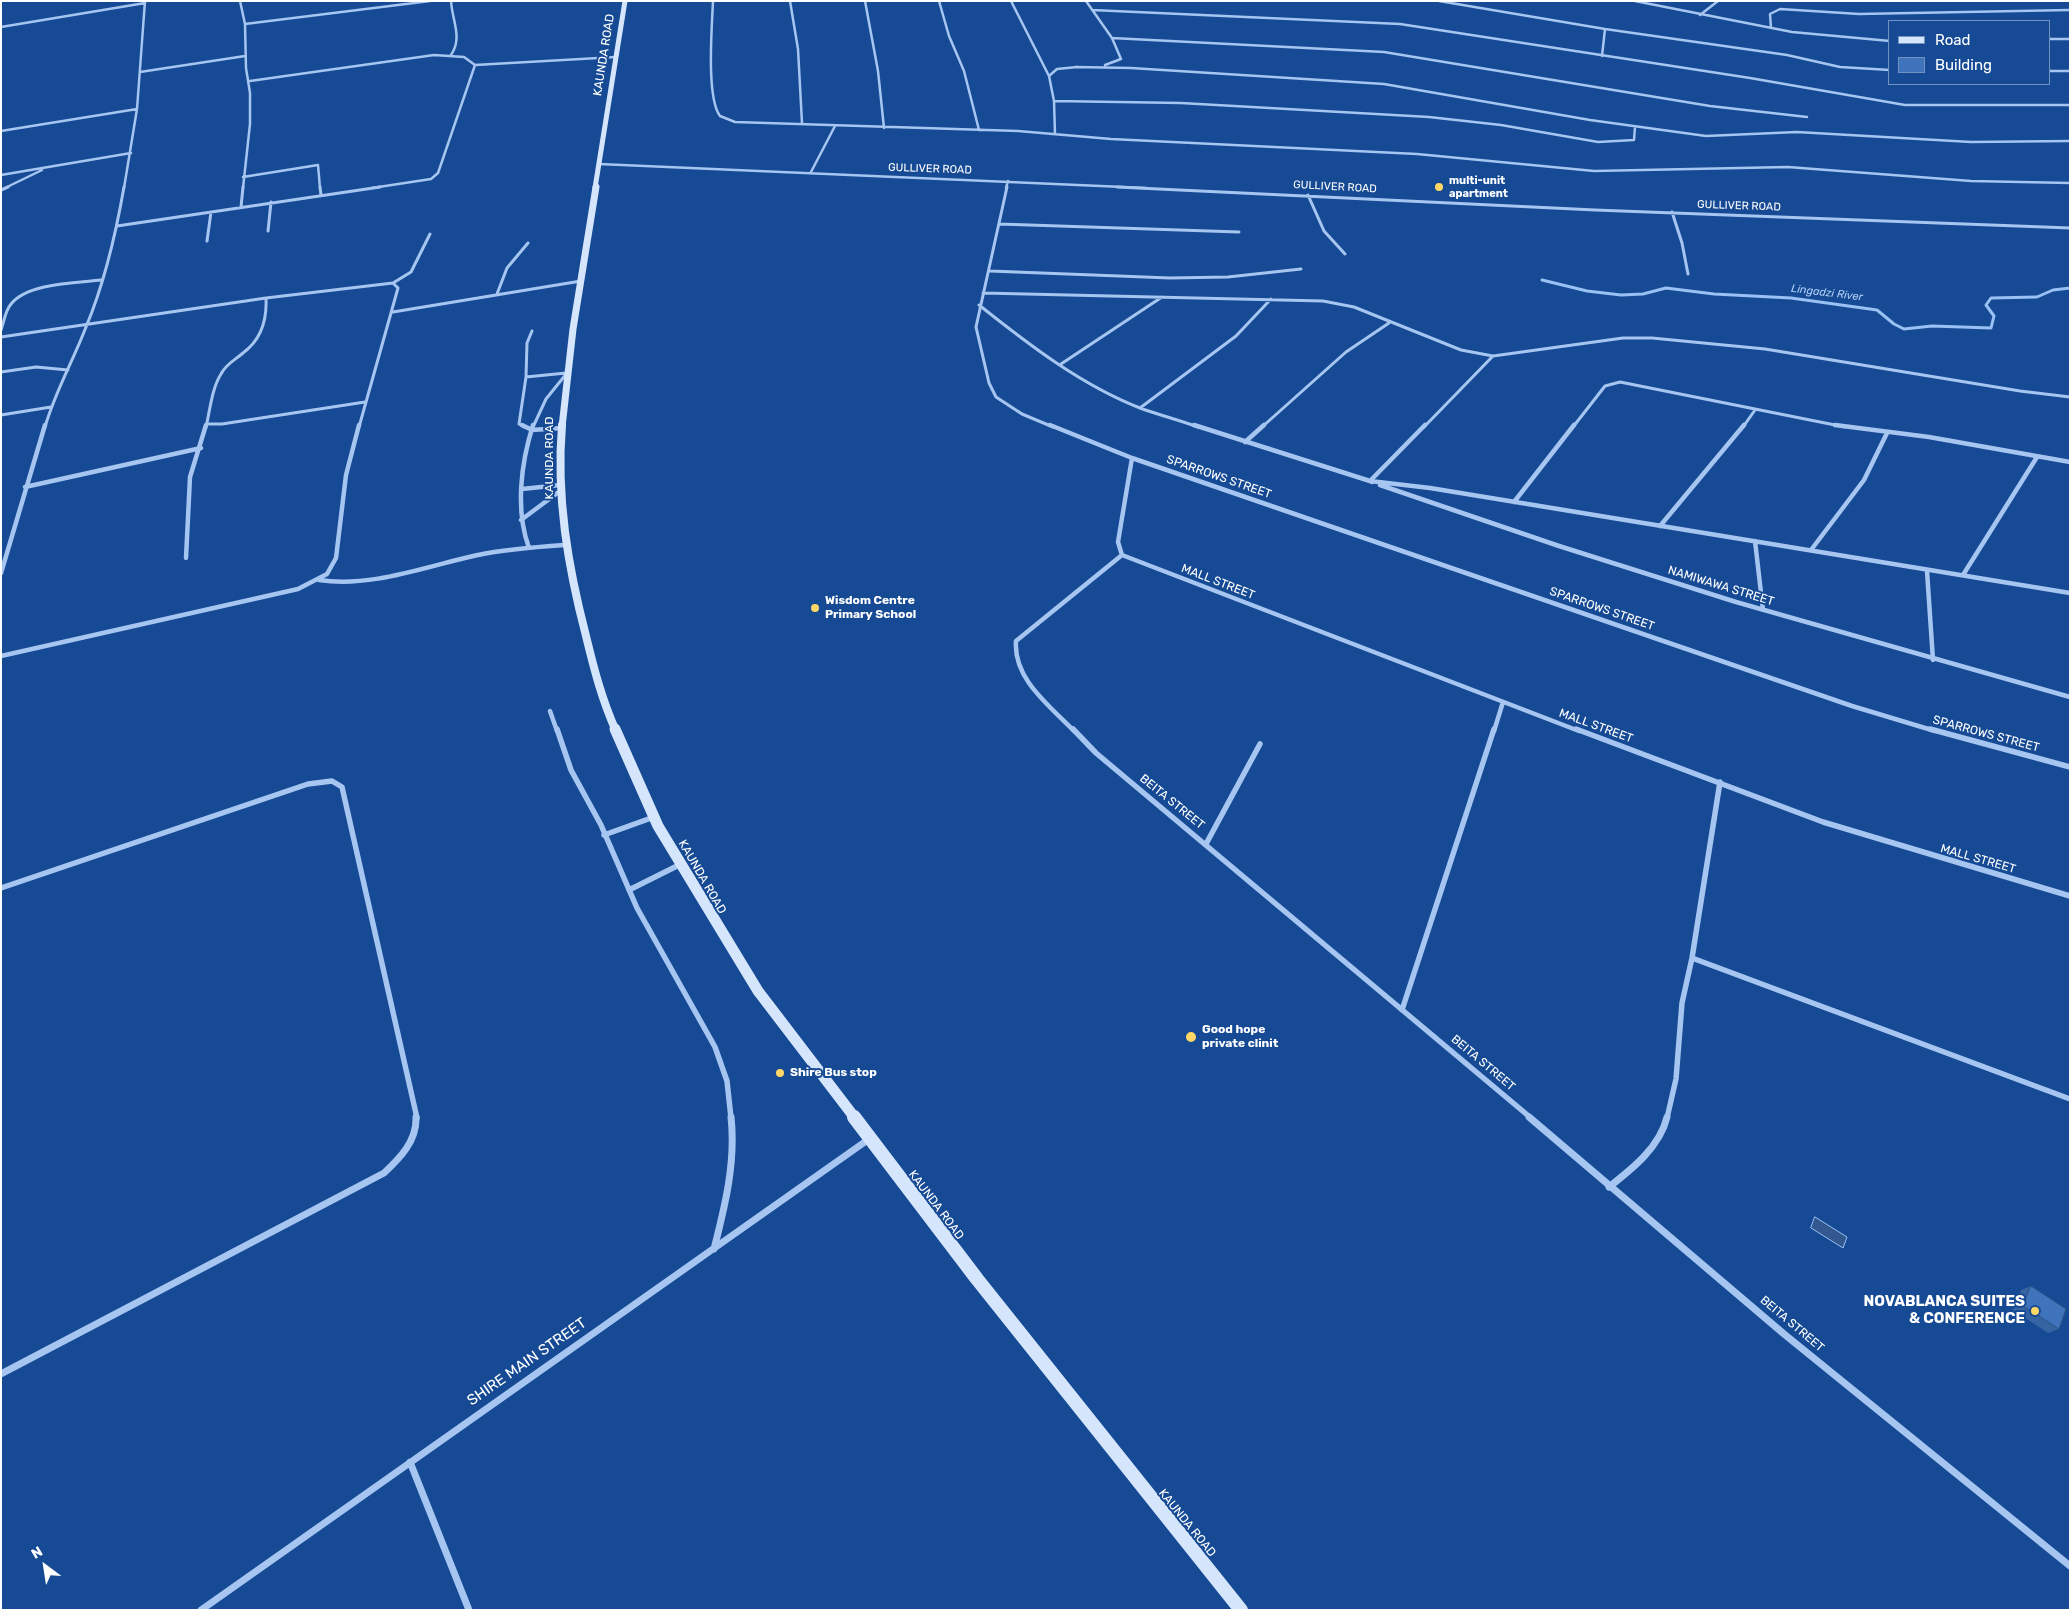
<!DOCTYPE html>
<html>
<head>
<meta charset="utf-8">
<style>
	body { margin:0 }
	#map { position:relative; width:2071px; height:1611px; overflow:hidden; background:#164a94; font-family:Rubik,sans-serif }
	canvas { display:block }
	.frame { position:absolute; inset:0; border:2px solid #fff; pointer-events:none }
	.legend { position:absolute; left:1888px; top:20px; width:162px; height:65px; box-sizing:border-box; background:#164a94; border:1px solid #7392bf; margin:0; padding:6px 9px; list-style:none; font-size:15px; color:#fff }
	.legend li { display:flex; align-items:center; gap:10px; height:25px }
	.legend b { width:25px; border:1px solid #7392bf }
	.north { position:absolute; left:20px; top:1541px; width:50px; height:50px; -webkit-text-stroke:4px #164a94; paint-order:stroke; rotate:329deg; font-size:14px; font-weight:700; line-height:20px; text-align:center; color:#fff }
	.north::after { content:''; display:block; margin:auto; width:18px; height:22px; background:#fff; clip-path:polygon(50% 0,100% 100%,50% 72%,0 100%) }
</style>
</head>
<body>
<div id="map">
<canvas width="2071" height="1611"></canvas>
<div class="frame"></div>
<ul class="legend">
<li><b style="height:6px;background:#d5e5fc"></b>Road</li>
<li><b style="height:14px;background:#3f74bc"></b>Building</li>
</ul>
<div class="north">N</div>
</div>
<script>
const g = document.querySelector('canvas').getContext('2d');
g.lineJoin = 'round';
function fillPath(path, color) {
  g.fillStyle = color;
  g.fill(path, 'evenodd');
}
function stroke(path, color, width, dash) {
  g.strokeStyle = color;
  g.lineWidth = width;
  g.lineCap = dash ? 'butt' : 'round';
  g.setLineDash(dash || []);
  g.stroke(path);
}
function label(font, color, halo, rows, align = 'center') {
  g.font = font + ' Rubik,sans-serif';
  g.lineWidth = 4;
  g.setLineDash([]);
  g.textBaseline = 'middle';
  g.strokeStyle = halo;
  g.fillStyle = color;
  for (const [text, x, y, turn = 0] of rows) {
    g.save();
    g.translate(x, y);
    g.rotate((+turn || 0) * Math.PI / 180);
    g.textAlign = isNaN(turn) ? turn : align;
    if (halo) g.strokeText(text, 0, 0);
    g.fillText(text, 0, 0);
    g.restore();
  }
}
const water = new Path2D(`
	M1815,1217L1847,1237L1843,1248L1811,1228Z`);
const stream = new Path2D(`
	M1542,280L1587,291L1621,295L1643,294L1666,288L1714,294L1791,298L1877,310L1894,324L1904,329L1932,326L1991,328L1994,316L1986,305L1991,298L2037,297L2053,290L2070,288`);
const streetFar4 = new Path2D(`
	M240,1L245,24L246,68L250,93V124L243,188
	M451,1C452,20 463,38 451,55
	M713,1C712,26 706,97 720,116L735,122L1018,131L1111,139L1417,154L1594,171L1788,167L1971,181L2070,183
	M790,1L798,49L802,123
	M865,1L878,71L884,128
	M939,1L949,36L964,71L979,130
	M1011,1L1049,76
	M1086,1L1112,38L1121,59L1105,65
	M1439,1L1605,29L1787,55L1840,67L1890,70
	M1635,1L1792,32L1890,41
	M1092,10L1400,24L1750,78L1905,105H2070
	M1700,15L1718,1
	M245,24L430,1
	M1,27L145,3
	M1771,28L1770,14L1780,9L1859,14L2070,10
	M1112,38L1384,52L1710,106L1807,117
	M2050,39H2070
	M1602,56L1605,29
	M475,65L616,57
	M1076,67L1131,68L1384,84L1590,120L1706,136L1797,132L1971,142L2070,141
	M2050,71H2070
	M140,72L245,56
	M250,81L434,55L464,57L475,65L438,173L431,179L372,188
	M1054,101L1181,103L1429,117L1501,125L1598,142L1634,140L1635,127
	M1,131L137,109
	M1055,134L1054,101L1049,76L1057,69L1077,67
	M599,164L1146,188
	M811,172L835,126
	M1,175L131,153
	M243,177L318,165L320,188
	M5,188L42,170
	M124,188L137,109L145,1
	M1006,188L1008,181`);
const streetFar3 = new Path2D(`
	M320,187L321,195
	M1007,187L976,327L989,383L996,397L1022,414L1053,427
	M1117,187L1595,210L2070,228
	M1,190L8,187
	M1308,195L1324,231L1345,254
	M241,207L243,187
	M1672,212L1682,243L1688,274
	M999,224L1239,232
	M117,226L380,187
	M268,231L271,202
	M207,241L211,212
	M990,271L1170,278L1228,277L1301,269
	M393,283L411,272L430,234
	M983,293L1323,301L1354,307L1461,350L1493,356L1623,338H1652L1765,349L2020,391L2070,397
	M497,294L507,268L528,243
	M979,305C1028,344 1081,385 1140,408C1159,415 1179,420 1198,427
	M393,312L581,281
	M1,330C4,322 5,311 11,304C28,283 76,283 101,280
	M1,337L266,298L393,283L398,288L359,427
	M1061,364L1162,297
	M1,372L36,367L68,370
	M526,377L566,373
	M1140,408L1236,336L1271,299
	M1,415L51,407
	M207,424H222L365,402
	M45,427C55,392 73,361 86,327C104,284 116,233 124,187
	M206,427C210,410 212,388 221,374C226,364 235,360 243,353C261,340 267,319 266,298
	M524,427L519,424L526,377L527,343L532,331
	M533,427L546,399L567,373
	M1262,427L1346,352L1389,323
	M1424,427L1493,356
	M1573,427L1605,386L1620,382L1845,427
	M1743,427L1755,410`);
const streetFar2 = new Path2D(`
	M522,425L532,430L562,428
	M1050,425L1132,458L1852,706L1935,731
	M1194,425L1370,481L1430,488L2070,593
	M1835,425L1929,437L2070,462
	M1245,442L1264,425
	M1372,482L1370,481L1425,425
	M1380,485L1559,546L1736,602L2070,697
	M25,487L201,448
	M522,489L560,485
	M1514,502L1574,425
	M521,520L560,491
	M1660,526L1744,425
	M1755,541L1763,610
	M529,548C515,510 521,463 533,425
	M1811,550L1864,480L1887,433
	M1122,555L1579,731
	M1122,555L1118,542L1132,458
	M186,558L190,477L206,425
	M1927,571L1933,660
	M1,573L45,425
	M1963,575L2037,457
	M319,580C372,588 426,566 478,555C507,549 537,547 566,545
	M1,656L298,589L327,574L336,558L346,475L359,425
	M550,711L557,731
	M1074,731C1050,706 1013,679 1016,641L1122,555
	M1494,731L1503,702`);
const streetFar1 = new Path2D(`
	M557,729L571,770L601,825L637,908L715,1047L727,1081L731,1118
	M1073,729L1096,753L1531,1118
	M1576,729L1823,822L2070,896
	M1930,729L2070,767
	M604,835L654,817
	M1206,844L1260,744
	M1,888L308,784L332,781L342,787L417,1118
	M629,890L681,864
	M1692,958L2070,1099
	M1402,1010L1494,729
	M1667,1118L1676,1079L1682,1003L1692,958L1720,782`);
const street = new Path2D(`
	M1529,1117L1784,1334L2070,1566
	M1609,1187C1632,1169 1660,1147 1667,1117
	M714,1249C725,1206 736,1162 731,1117
	M1,1374L384,1173C400,1158 417,1141 416,1117
	M410,1462L469,1610
	M201,1610L869,1139`);
const secondaryFar4 = new Path2D(`
	M595,188L625,1`);
const secondaryFar3 = new Path2D(`
	M562,427L573,329L596,187`);
const secondaryFar2 = new Path2D(`
	M562,425C556,497 568,567 586,636C594,669 602,700 616,731`);
const secondaryFar1 = new Path2D(`
	M615,729L658,826L758,991L855,1118`);
const secondary = new Path2D(`
	M854,1117L977,1279L1241,1610`);
const wall = new Path2D(`
	M2031,1286L2059,1329L2048,1333L2013,1310L2021,1290Z`);
const building = new Path2D(`
	M2031,1286L2066,1309L2059,1329L2023,1306Z`);
const markers = [
	[1439,187,5,"#ffd766"],
	[815,608,5,"#ffd766"],
	[1191,1037,6,"#ffd766"],
	[780,1073,5,"#ffd766"],
	[2035,1311,5,"#ffd766"]
];
const farStreetnames = [
	["GULLIVER ROAD",930,169,2],
	["GULLIVER ROAD",1335,187,3],
	["GULLIVER ROAD",1739,206,2]
];
const farPoinames = [
	["multi-unit",1449,181],
	["apartment",1449,194]
];
const farWaternames = [
	["Lingadzi River",1827,293,7]
];
const streetNames = [
	["KAUNDA ROAD",604,55,-81],
	["KAUNDA ROAD",550,458,-90],
	["SPARROWS STREET",1219,477,19],
	["MALL STREET",1218,582,21],
	["NAMIWAWA STREET",1721,586,17],
	["SPARROWS STREET",1602,609,19],
	["MALL STREET",1596,726,20],
	["SPARROWS STREET",1986,734,15],
	["BEITA STREET",1172,802,39],
	["MALL STREET",1978,859,16],
	["KAUNDA ROAD",702,877,60],
	["BEITA STREET",1483,1063,40],
	["KAUNDA ROAD",936,1205,53],
	["BEITA STREET",1792,1324,40],
	["KAUNDA ROAD",1187,1523,51]
];
const poiNames = [
	["Wisdom Centre",825,601],
	["Primary School",825,615],
	["Good hope",1202,1030],
	["private clinit",1202,1044],
	["Shire Bus stop",790,1073]
];
const nearPoinames = [
	["NOVABLANCA SUITES",2025,1302],
	["& CONFERENCE",2025,1319]
];
const nearStreetnames = [
	["SHIRE MAIN STREET",527,1362,-35]
];
fillPath(water, '#32588f');
stroke(water, '#99c1f3', 1);
stroke(stream, '#99c1f3', 3);
stroke(streetFar4, '#a6c6f1', 2.5);
stroke(streetFar3, '#a6c6f1', 3);
stroke(streetFar2, '#a6c6f1', 4.5);
stroke(streetFar1, '#a6c6f1', 5.5);
stroke(street, '#a6c6f1', 7);
stroke(secondaryFar4, '#d5e5fc', 5);
stroke(secondaryFar3, '#d5e5fc', 7);
stroke(secondaryFar2, '#d5e5fc', 8);
stroke(secondaryFar1, '#d5e5fc', 11);
stroke(secondary, '#d5e5fc', 14);
fillPath(wall, '#3664a2');
fillPath(building, '#3f74bc');
stroke(building, '#2c5184', 1);
for (const [x, y, r, color] of markers) {
  const dot = new Path2D();
  dot.arc(x, y, r, 0, 2 * Math.PI);
  g.fillStyle = color;
  g.fill(dot);
  stroke(dot, '#164a94', 2);
}
label('11px', '#fff', '#164a94', farStreetnames);
label('bold 11px', '#fff', '#164a94', farPoinames, 'left');
label('italic 11px', '#b3d0f8', '#164a94', farWaternames);
label('12px', '#fff', '#164a94', streetNames);
label('bold 12px', '#fff', '#164a94', poiNames, 'left');
label('bold 15px', '#fff', '#164a94', nearPoinames, 'right');
label('15px', '#fff', '#164a94', nearStreetnames);
</script>
</body>
</html>
